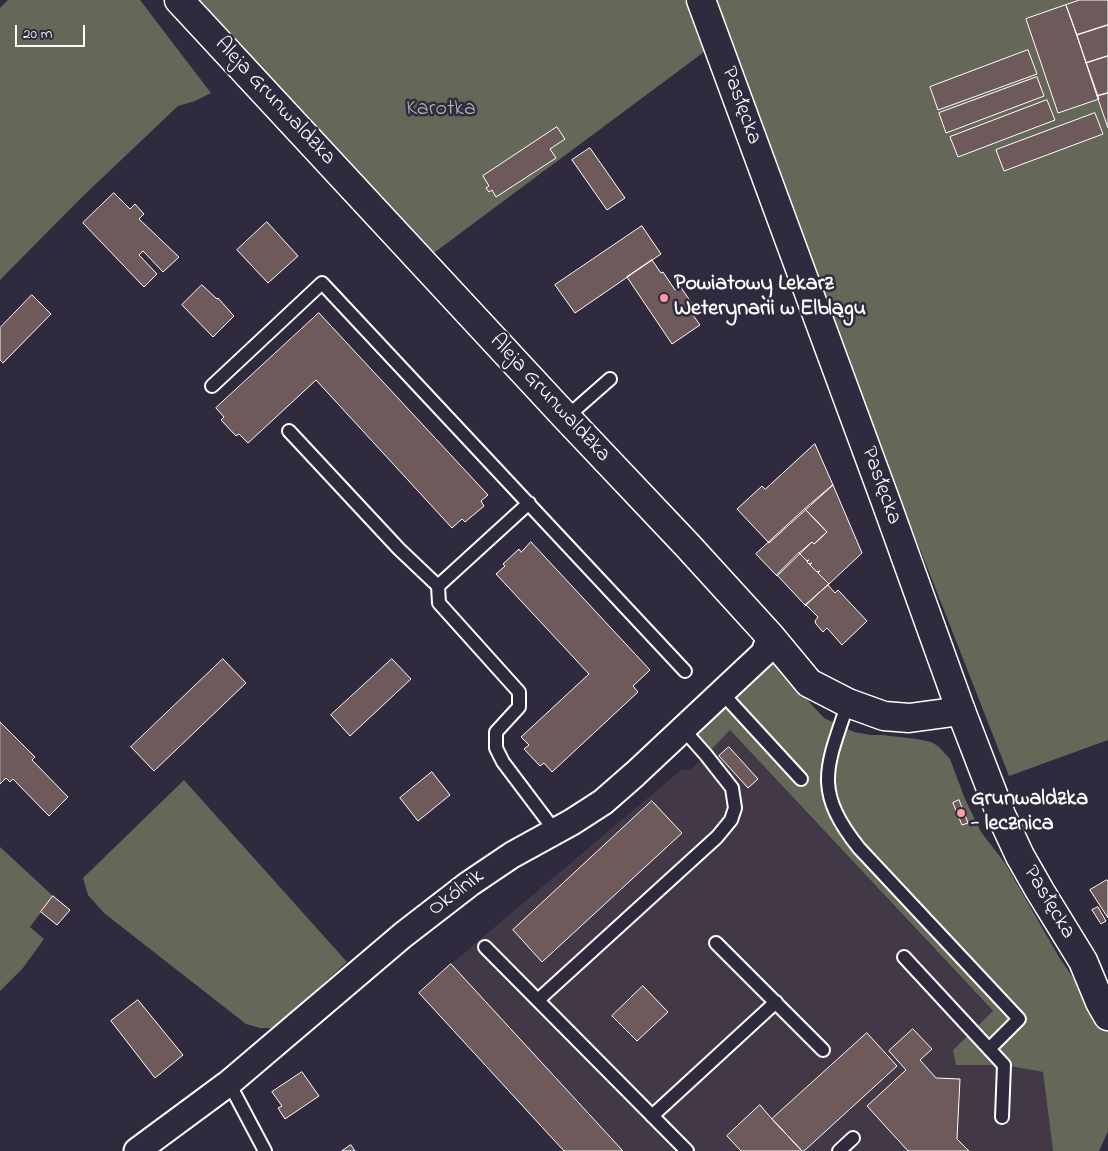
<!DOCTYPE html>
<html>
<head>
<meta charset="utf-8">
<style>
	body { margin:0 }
	#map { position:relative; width:1108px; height:1151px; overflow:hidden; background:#2f2a3d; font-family:"Indie Flower",sans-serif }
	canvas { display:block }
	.scale { position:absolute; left:15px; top:25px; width:70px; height:22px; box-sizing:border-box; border:2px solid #fff; border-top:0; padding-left:6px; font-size:15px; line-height:18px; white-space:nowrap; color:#fff; -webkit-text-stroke:4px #2f2a3d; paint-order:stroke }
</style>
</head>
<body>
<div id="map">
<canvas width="1108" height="1151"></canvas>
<div class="scale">20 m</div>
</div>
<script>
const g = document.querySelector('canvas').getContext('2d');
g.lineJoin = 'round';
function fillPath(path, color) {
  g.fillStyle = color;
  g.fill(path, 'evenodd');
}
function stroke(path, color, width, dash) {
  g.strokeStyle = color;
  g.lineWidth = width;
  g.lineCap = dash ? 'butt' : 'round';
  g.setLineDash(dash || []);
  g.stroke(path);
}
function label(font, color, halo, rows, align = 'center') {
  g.font = font + ' "Indie Flower",sans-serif';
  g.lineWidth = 5;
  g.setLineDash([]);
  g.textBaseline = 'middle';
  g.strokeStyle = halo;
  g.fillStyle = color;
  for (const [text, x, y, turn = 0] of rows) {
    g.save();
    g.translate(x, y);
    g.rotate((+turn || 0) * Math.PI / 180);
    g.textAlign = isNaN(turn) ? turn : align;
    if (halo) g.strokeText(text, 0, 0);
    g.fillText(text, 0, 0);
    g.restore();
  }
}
const built = new Path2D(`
	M730,730L993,1012L973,1032L956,1065H1004L1043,1072L1053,1151H564L419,993L451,964L681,770L691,769Z`);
const green = new Path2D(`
	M8,0H140L211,93L195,101L178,106L82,197L0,280V8Z
	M193,0H685L704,52L427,258Z
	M713,0H1108V740L1009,776L898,493Z
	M764,653L824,718L854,732L871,735H882L917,739L931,742L938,746L950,759L965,799L981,832L1005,863L1059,957L1108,1029V1131L1099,1151H1053L1043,1072L1004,1065H956L953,1050L993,1011L730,730L706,755L683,729Z
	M184,780L347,962L274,1028H260L246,1024L104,913L88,895L83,878Z
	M0,847L53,896L30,927L44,939L23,968L0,991Z`);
const building = new Path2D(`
	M1080,0H1108V25L1077,35L1066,5Z
	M1066,5L1099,99L1058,113L1026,19Z
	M1108,25V56L1086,63L1077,35Z
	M1028,50L1037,74L938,110L930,87Z
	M1108,56V93L1097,96L1086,63Z
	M1037,77L1044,96L946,133L939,113Z
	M1108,93V128L1097,96Z
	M1047,100L1055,120L958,157L950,137Z
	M1095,113L1103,134L1004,171L996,150Z
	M557,127L565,139L550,149L556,158L496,197L492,190L489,192L486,188L489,186L483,176Z
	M590,148L625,198L607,210L572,160Z
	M114,193L130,209L135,204L144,214L139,219L179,257L163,272L143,251L139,255L157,274L144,287L83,223Z
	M267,222L298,256L268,283L237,250Z
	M642,226L661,254L575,313L555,285Z
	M652,260L661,273L663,272L675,290L680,286L693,305L688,308L700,325L672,344L627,277Z
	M202,285L217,299L218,298L234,316L213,337L182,305Z
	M32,295L51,314L3,363L0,360V328Z
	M319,313L488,495L481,501L484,506L465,522L462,519L452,528L316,380L248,443L239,434L236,436L221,420L224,417L216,408Z
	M815,444L833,485L769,543L737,509L762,486L765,489Z
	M833,485L862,553L829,584L818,573L820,571L817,572L810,565L812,563L809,564L807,562L809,560L807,561L799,553L812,542L814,544L827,532L805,509Z
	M805,509L827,532L814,544L812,542L777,576L756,554Z
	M531,542L650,670L633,686L638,692L552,772L544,763L540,766L524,749L529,745L521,737L589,674L496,574L505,566L503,564L519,549L521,552Z
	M799,553L807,561L809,560L807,562L809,564L812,563L810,565L817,572L820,571L818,573L829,584L805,605L777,575Z
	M828,585L835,593L838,590L867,621L842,645L827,628L823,632L816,624L815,621L818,617L806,605L805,606Z
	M223,659L246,683L154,771L131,747Z
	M392,659L411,679L350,736L331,715Z
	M0,722L35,757L32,760L68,797L49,816L13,779L10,782L6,778L0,784Z
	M729,747L758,779L748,788L719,756Z
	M432,772L450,795L418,821L400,798Z
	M959,800L968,823L962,825L953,803Z
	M652,801L682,833L542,962L513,930Z
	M1107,880L1108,881V918L1090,890Z
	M53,896L70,910L57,925L41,912Z
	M1098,907L1106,921L1101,924L1092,910Z
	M451,964L623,1151H564L419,993Z
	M643,986L668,1012L637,1041L612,1016Z
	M138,1000L183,1055L155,1078L111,1021Z
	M913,1029L932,1049L920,1060L936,1078L960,1079L957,1139L969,1151H908L867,1106L906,1070L889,1051Z
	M867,1033L897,1066L804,1151H802L772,1119Z
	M302,1072L319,1096L285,1119L278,1108L282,1106L272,1092Z
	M760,1105L772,1119L802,1151H741L727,1136Z
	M351,1145L355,1151H342Z`);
const service = new Path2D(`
	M212,386L322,283L685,671
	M564,415L577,408L610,379
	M289,431L399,549L438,586L439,603L519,692V707L496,732V748L503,762L555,831
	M438,586L529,503
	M722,693L801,779
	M848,703C826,768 813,790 859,848L1019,1019L989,1049
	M716,943L823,1050
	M485,947L687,1151
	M904,957L1004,1065L1002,1117
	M538,1000L717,837L731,820L735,808L732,788L706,755L683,729
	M229,1083L265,1151
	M652,1116L776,1002
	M839,1151L853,1138`);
const minor = new Path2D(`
	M137,1151L229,1083L403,935L469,884L512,855L572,822L603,802L635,774L764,653L770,636`);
const tertiary = new Path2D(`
	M179,0L564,415L688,546L770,636L809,683L848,703L884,716L909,718L961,711`);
const secondary = new Path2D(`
	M701,0L887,505L961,711L1001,815L1020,856L1040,891L1083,961L1100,1002L1108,1016`);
const markers = [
	[664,298,5,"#ff9aa2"],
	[961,813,5,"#ff9aa2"]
];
const streetNames = [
	["Aleja Grunwaldzka",274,102,47],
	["Pasłęcka",740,106,70],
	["Aleja Grunwaldzka",549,399,47],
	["Pasłęcka",880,486,70],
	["Okólnik",457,894,-37],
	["Pasłęcka",1048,903,59]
];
const parkNames = [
	["Karotka",441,110]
];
const poiNames = [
	["Powiatowy Lekarz",674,285],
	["Weterynarii w Elblągu",674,310],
	["Grunwaldzka",971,800],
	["- lecznica",971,825]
];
fillPath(built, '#423846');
fillPath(green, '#656759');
fillPath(building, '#6e595b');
stroke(building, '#fff', 1);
stroke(service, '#fff', 16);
stroke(minor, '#fff', 29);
stroke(tertiary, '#fff', 31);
stroke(secondary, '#fff', 31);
stroke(service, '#2f2a3d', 12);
stroke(minor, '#2f2a3d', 25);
stroke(tertiary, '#2f2a3d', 28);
stroke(secondary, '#2f2a3d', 28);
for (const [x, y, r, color] of markers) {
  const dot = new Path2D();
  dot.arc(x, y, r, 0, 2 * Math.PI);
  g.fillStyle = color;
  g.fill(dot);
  stroke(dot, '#2f2a3d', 2);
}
label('22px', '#fff', '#2f2a3d', streetNames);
label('22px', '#b2b3ac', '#2f2a3d', parkNames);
label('bold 22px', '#fff', '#2f2a3d', poiNames, 'left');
</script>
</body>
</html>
